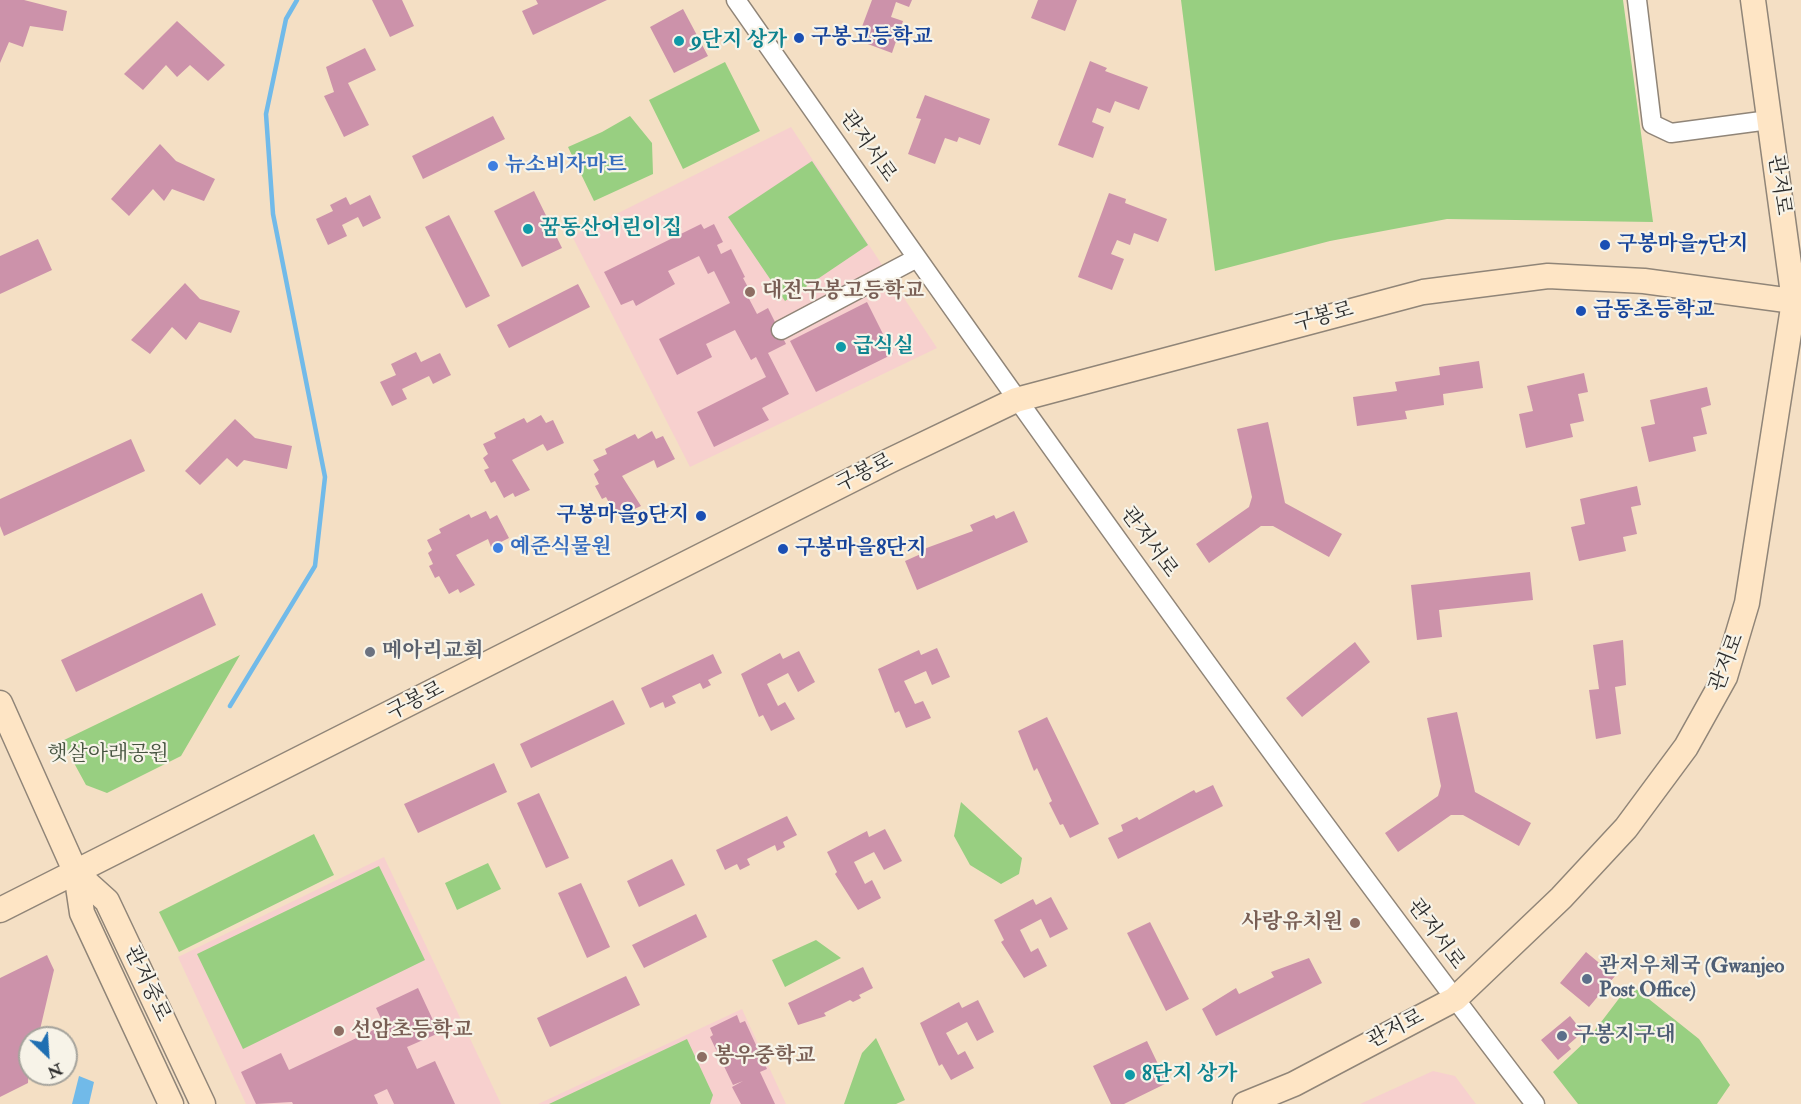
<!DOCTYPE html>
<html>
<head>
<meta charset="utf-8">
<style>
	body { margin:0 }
	#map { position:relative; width:1801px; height:1104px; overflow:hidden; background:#f4dfc4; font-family:"IM FELL Double Pica",serif }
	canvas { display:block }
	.north { position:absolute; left:18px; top:1026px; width:60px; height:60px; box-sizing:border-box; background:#f7f3e8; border:2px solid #a5a39c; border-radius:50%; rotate:155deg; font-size:16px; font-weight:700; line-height:24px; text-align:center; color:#2b2b2b }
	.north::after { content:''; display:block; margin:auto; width:21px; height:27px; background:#1f6fb2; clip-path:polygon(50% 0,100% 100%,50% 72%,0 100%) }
</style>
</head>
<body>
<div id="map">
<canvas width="1801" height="1104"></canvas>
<div class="north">N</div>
</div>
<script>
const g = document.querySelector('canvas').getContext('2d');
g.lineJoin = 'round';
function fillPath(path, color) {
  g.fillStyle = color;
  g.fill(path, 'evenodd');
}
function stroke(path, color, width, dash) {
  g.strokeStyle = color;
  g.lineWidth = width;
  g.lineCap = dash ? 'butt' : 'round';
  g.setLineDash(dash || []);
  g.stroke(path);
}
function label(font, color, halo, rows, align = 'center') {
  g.font = font + ' "IM FELL Double Pica","Noto Serif KR",serif';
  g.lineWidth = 4.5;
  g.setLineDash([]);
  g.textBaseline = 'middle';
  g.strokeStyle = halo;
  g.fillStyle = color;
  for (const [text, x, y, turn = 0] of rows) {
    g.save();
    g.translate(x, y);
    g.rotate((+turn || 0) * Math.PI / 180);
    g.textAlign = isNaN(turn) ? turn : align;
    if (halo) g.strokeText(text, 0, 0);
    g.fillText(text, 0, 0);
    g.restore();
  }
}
const built = new Path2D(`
	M791,127L937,348L690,467L572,236Z
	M384,857L501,1104H246L178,957Z
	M742,1009L786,1104H538Z
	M1433,1071L1455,1076L1476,1104H1360Z`);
const green = new Path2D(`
	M1181,0H1623L1653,222L1447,219L1330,241L1215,271Z
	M725,62L760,131L683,169L649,100Z
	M630,116L652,143L653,174L594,201L568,147L602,132Z
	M812,161L868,245L785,301L728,217Z
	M240,655L181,756L107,793L86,785L62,741Z
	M961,802L1022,858L1019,874L1001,884L970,865L954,836Z
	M314,834L334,875L179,952L159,912Z
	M488,863L501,889L457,910L445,883Z
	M379,866L425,960L243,1049L197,954Z
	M816,940L841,958L785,987L772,960Z
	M1630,984L1699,1039L1730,1085L1717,1104H1578L1553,1072L1589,1038Z
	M876,1038L905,1100L896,1104H844L862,1053Z
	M687,1039L713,1095L710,1104H549Z`);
const water = new Path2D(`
	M79,1076L94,1082L89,1104H72Z`);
const stream = new Path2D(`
	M230,706L315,566L325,477L273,214L266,114L286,19L297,0`);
const building = new Path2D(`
	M0,0H24L67,11L63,31L30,26L23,47L9,42L0,63Z
	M372,0H402L414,26L390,37Z
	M536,0H607L533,35L522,11L538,4Z
	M872,0H912L909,7L896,2L891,17L903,21L892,53L857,40Z
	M1038,0H1077L1065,31L1031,18Z
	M683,9L708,56L674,73L650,27Z
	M177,21L225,65L208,81L190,65L177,77L166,65L143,90L124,74Z
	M365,48L376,70L348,83L369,125L344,137L324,96L334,92L326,67Z
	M1090,61L1107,68L1105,71L1148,87L1139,110L1115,101L1110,113L1097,108L1092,122L1104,127L1093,158L1058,145Z
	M925,95L990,119L980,145L959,137L957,142L945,138L935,164L908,154L921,119L916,118Z
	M493,116L505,139L423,179L412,156Z
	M160,144L176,161L215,179L204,201L172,189L164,201L153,189L129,216L111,199Z
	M534,191L562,248L522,267L494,211Z
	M1109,193L1126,199L1125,203L1167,219L1158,242L1134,233L1130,245L1117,240L1111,254L1124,259L1112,290L1078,277Z
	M370,195L381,218L363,227L358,217L342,225L347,236L328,245L316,219L333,211L330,205L346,197L350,205Z
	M449,215L490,296L466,308L425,227Z
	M701,224L704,229L714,224L723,242L717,245L721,254L731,249L745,277L743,278L750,291L746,293L757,314L768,308L786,344L768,353L789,394L762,408L769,420L714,447L697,412L766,377L756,357L751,360L735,330L706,344L712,357L677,375L659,339L730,303L714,271L708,274L699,256L668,271L675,284L636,306L633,300L621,305L604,272Z
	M38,239L52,270L0,294V256Z
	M185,283L200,299L240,311L231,333L199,322L186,340L172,327L150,354L131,340Z
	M578,284L590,307L509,348L497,325Z
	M867,302L893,354L816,392L790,341Z
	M416,352L421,362L440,353L451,375L433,384L429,376L402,389L407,399L392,406L380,382L396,375L391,364Z
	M1479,361L1483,388L1443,394L1444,405L1405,411L1407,419L1357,426L1353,397L1397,391L1395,382L1440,375L1439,367Z
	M1584,373L1588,392L1578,394L1584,421L1570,424L1573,437L1526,448L1519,414L1533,411L1527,386Z
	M1707,387L1711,405L1701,408L1707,434L1693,437L1696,451L1649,462L1641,427L1655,424L1650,400Z
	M541,415L546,423L553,420L564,443L547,451L543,444L512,460L530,490L515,497L513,493L504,498L495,481L491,483L484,470L489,468L483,458L488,454L483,444L496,438L494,433L524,418L527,423Z
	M235,419L255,438L292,446L287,469L244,460L237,467L227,458L200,485L185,471Z
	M1268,422L1285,503L1342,534L1329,557L1273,526H1261L1209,563L1196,544L1249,507L1252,497L1237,429Z
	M652,431L656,439L663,436L675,459L657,468L654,460L622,476L641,506L626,513L624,510L615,514L606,497L602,499L595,486L599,484L594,474L599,470L593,460L607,454L605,449L635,434L638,439Z
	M131,439L145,471L4,536L0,526V499Z
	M1637,486L1641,505L1631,507L1637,534L1623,537L1626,551L1579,561L1571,527L1585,524L1580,499Z
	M486,511L490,519L497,515L509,538L491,547L488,539L456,555L475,585L460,593L458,589L449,594L439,576L435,578L429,566L433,564L428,553L432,550L427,540L441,533L439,529L469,514L471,518Z
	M1014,511L1028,542L917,590L905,561L923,553L921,550L973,531L970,525L994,515L996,519Z
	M1530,572L1533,600L1439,610L1442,637L1417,640L1411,585Z
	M202,593L216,625L76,692L61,660Z
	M1623,640L1626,685L1615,687L1621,734L1596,739L1589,690L1599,689L1593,645Z
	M1355,642L1370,662L1302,717L1286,698Z
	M937,648L950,677L932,685L926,671L904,681L915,704L923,701L931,718L906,728L899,711L895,713L878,669L919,650L921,655Z
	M799,651L815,682L798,692L788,673L767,684L778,706L785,702L795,719L771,731L763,715L759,717L741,674L780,653L783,659Z
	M713,654L722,673L708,680L711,685L703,689L700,683L672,696L676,703L665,708L663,702L650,708L641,688Z
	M613,700L625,724L531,768L520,744Z
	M1457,712L1475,792L1531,823L1519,846L1463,815H1451L1398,852L1385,833L1438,796L1441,786L1427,718Z
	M1047,717L1099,824L1070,838L1063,824L1060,825L1049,803L1052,801L1037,768L1034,771L1018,731Z
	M494,763L507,792L418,833L404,804Z
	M1213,785L1223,806L1118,859L1108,838L1123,831L1121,825L1137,817L1139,820L1194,790L1196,793Z
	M539,793L569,858L546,868L517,803Z
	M787,816L797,835L783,842L785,847L777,851L775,845L747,859L750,865L740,870L737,864L725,870L716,850Z
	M885,829L902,861L884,870L874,852L854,862L865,884L872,880L881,898L858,910L835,874L837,872L827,852L867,831L869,837Z
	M672,859L685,885L639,907L627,881Z
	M581,883L610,947L587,958L558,893Z
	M1051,897L1068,929L1050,938L1041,919L1020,930L1031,952L1038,948L1047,966L1024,978L1001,942L1004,940L994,920L1033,899L1036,905Z
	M696,914L707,937L644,968L632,945Z
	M1150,922L1189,999L1166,1011L1127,933Z
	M1586,952L1615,976L1589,1007L1560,983Z
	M47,955L54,970L38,1038H30L28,1083L0,1097V978Z
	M1309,958L1322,983L1216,1036L1202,1009L1236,988L1239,994L1274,977L1271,972Z
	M863,967L873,988L859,995L861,998L853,1002L850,1000L824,1013L826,1016L798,1025L788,1003Z
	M626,976L640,1005L550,1047L537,1018Z
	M418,988L439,1033L407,1047L417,1069L435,1061L455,1104H394L387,1089L374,1095L378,1104H293L292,1102L256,1104L241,1072L281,1053L289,1070L384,1025L376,1008Z
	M978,1000L994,1032L977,1041L967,1022L946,1033L958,1055L965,1051L974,1068L951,1080L942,1064L939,1066L920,1023L959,1002L962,1008Z
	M737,1015L740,1023L745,1021L767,1069L760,1072L775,1104H741L732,1087L743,1081L733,1085L710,1037L713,1035L710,1028Z
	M1570,1016L1583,1032L1568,1045L1571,1049L1558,1060L1541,1040Z
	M1147,1041L1167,1083L1124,1104H1111L1093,1066Z`);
const street = new Path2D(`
	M736,0C996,372 1259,743 1535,1104
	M1637,0L1652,124L1671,133L1769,120
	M781,330L917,258`);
const secondary = new Path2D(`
	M0,703L76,873L82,913L171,1104
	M76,873L107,901L203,1104
	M0,910L891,460L1016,400L1423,292L1548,276L1644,281L1801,302
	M1245,1104L1294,1084L1455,999L1561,898L1626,828L1686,747L1725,677L1747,603L1794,301L1753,0`);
const markers = [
	[799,38,6,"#1a4fb4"],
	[679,41,6,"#0f9aa8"],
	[493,166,6,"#3f7fe0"],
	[528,229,6,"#0f9aa8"],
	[1605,245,6,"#1a4fb4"],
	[750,292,6,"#8d6e63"],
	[1581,311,6,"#1a4fb4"],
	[841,347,6,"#0f9aa8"],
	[701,516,6,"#1a4fb4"],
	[498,548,6,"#3f7fe0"],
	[783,549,6,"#1a4fb4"],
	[370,652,6,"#6b7280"],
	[1355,923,6,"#8d6e63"],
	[1587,979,6,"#5c6f8a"],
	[339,1031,6,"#8d6e63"],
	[1562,1036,6,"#5c6f8a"],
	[702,1057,6,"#8d6e63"],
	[1130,1075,6,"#0f9aa8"]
];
const transitNames = [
	["구봉고등학교",811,38],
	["구봉마을7단지",1617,245],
	["금동초등학교",1593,311],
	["구봉마을9단지",689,516,"right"],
	["구봉마을8단지",795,549]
];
const cultureNames = [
	["9단지 상가",691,41],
	["꿈동산어린이집",540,229],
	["급식실",853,347],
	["8단지 상가",1142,1075]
];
const streetNames = [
	["관저서로",867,147,55],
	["관저로",1778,185,82],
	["구봉로",1324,318,-15],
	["구봉로",865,474,-27],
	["관저서로",1148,543,54],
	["관저로",1728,663,-69],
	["구봉로",416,702,-27],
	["관저서로",1435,935,54],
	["관저중로",146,984,65],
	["관저로",1396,1030,-27]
];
const shopNames = [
	["뉴소비자마트",505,166],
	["예준식물원",510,548]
];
const educationNames = [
	["대전구봉고등학교",762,292],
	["사랑유치원",1343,923,"right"],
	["선암초등학교",351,1031],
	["봉우중학교",714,1057]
];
const worshipNames = [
	["메아리교회",382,652]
];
const parkNames = [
	["햇살아래공원",108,755]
];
const serviceNames = [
	["관저우체국 (Gwanjeo",1599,967],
	["Post Office)",1599,991],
	["구봉지구대",1574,1036]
];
fillPath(built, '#f7d0ce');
fillPath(green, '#98cf81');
fillPath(water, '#71bae9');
stroke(stream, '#71bae9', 4.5);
fillPath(building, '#cc92aa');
stroke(street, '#908578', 21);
stroke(secondary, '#908578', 27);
stroke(street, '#fff', 18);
stroke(secondary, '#fee5c5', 24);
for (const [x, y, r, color] of markers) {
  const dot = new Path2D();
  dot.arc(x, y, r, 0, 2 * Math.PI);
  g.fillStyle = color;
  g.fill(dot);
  stroke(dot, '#f7f3e8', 2);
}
label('bold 21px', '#164399', '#f7f3e8', transitNames, 'left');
label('bold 21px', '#0d838f', '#f7f3e8', cultureNames, 'left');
label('21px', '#2b2b2b', '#f7f3e8', streetNames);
label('bold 21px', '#366cbe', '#f7f3e8', shopNames, 'left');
label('bold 21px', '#785e54', '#f7f3e8', educationNames, 'left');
label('bold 21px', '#5b616d', '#f7f3e8', worshipNames, 'left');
label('21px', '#465440', '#f7f3e8', parkNames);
label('bold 21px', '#4e5e75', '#f7f3e8', serviceNames, 'left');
</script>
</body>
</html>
